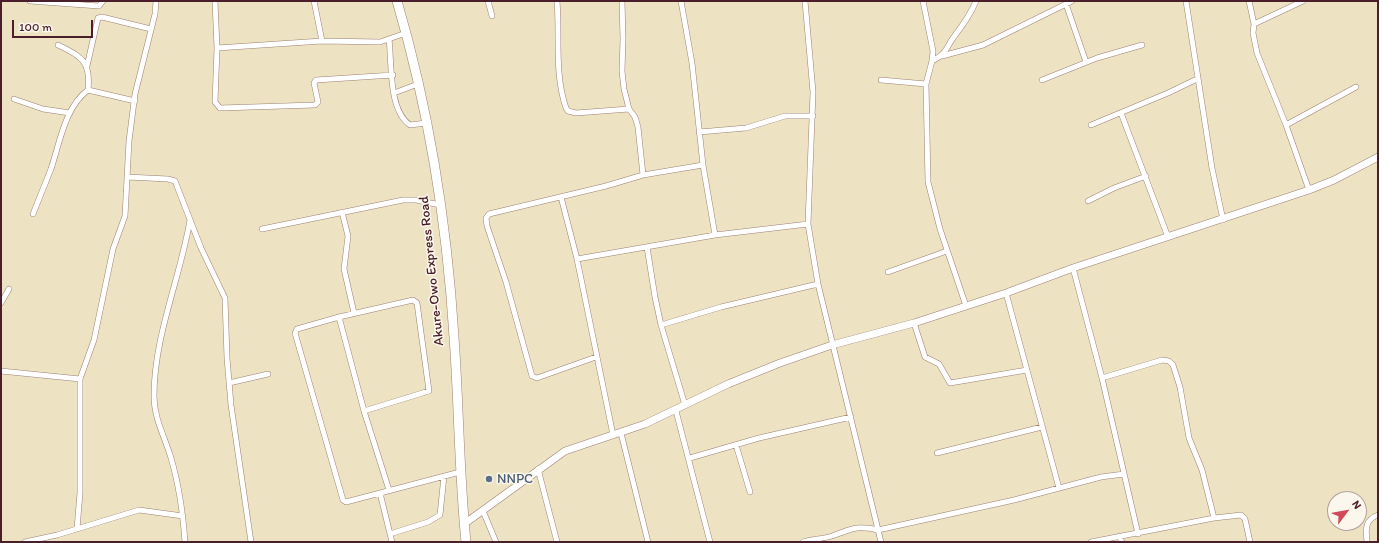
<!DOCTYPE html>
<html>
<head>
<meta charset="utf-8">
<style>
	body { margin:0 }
	#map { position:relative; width:1379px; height:543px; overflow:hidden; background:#ede2c1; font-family:Itim,sans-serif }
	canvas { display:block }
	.frame { position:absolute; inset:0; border:2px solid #4a1f2b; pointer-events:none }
	.north { position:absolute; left:1327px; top:491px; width:40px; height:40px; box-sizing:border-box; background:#fbf7ec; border:1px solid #b4a19f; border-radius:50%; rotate:58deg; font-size:11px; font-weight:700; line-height:16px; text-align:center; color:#4a1f2b }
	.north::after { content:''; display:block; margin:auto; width:14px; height:18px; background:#d1495b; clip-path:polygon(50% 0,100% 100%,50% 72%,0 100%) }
	.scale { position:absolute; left:12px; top:20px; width:81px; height:18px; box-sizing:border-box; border:2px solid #4a1f2b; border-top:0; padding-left:5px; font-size:12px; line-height:14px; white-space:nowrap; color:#4a1f2b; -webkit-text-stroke:3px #fbf7ec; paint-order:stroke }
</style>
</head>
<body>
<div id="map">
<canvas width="1379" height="543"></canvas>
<div class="frame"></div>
<div class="north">N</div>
<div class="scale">100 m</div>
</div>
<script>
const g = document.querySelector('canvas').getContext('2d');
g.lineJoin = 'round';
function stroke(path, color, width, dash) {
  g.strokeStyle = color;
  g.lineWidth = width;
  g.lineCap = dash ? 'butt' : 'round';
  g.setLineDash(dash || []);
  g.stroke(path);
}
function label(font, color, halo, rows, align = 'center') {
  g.font = font + ' Itim,sans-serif';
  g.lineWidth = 3;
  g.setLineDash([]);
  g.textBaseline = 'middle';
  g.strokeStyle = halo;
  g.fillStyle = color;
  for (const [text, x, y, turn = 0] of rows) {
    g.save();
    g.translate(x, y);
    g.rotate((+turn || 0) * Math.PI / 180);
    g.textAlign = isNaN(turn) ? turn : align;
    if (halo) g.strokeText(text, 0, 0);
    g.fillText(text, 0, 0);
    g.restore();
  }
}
const street = new Path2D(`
	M30,1L99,6L103,1
	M215,1L217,48L215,102L220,108L315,105L318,102L314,83L316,80L393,75
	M314,1L322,41
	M488,1L492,16
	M557,1C560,36 554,73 566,108L568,111L576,113L629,109
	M622,1L623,39L622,71L624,89L629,109L635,117L638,127L643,175
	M681,1L692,63L703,165L715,235
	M805,1L813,92L808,224L818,284L881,542
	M923,1L933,51L932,61L926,84L928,182L940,229L966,306
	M1186,1L1212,168L1223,220
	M1249,1L1254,24L1253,33L1257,53L1286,125L1309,190
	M1066,4L1086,62
	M1254,24L1303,1
	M389,39C392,63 388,110 410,125L426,123
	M58,45C82,56 91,62 88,90
	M217,48L322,41L380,42L406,33
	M942,56L983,45L1072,1
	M932,61C946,54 945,50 953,38C962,26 970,16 976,1
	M87,66L98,18L102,17L151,29
	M881,80L926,84
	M1042,80L1097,58L1142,45
	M394,93L418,84
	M14,99L43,109L70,113
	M1121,113L1168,237
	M1091,125L1168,93L1197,79
	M1286,125L1356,87
	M699,132L746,128L785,116H813
	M127,177L168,179L175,181L201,248L225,298L227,358L231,405L251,542
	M561,197L577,259L613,435
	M1088,201L1114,188L1146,176
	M342,212L348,236L344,269L354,313
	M33,214C39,199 45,184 51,169C60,142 65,107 88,90L135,101
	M262,229L403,200H416L440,205
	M647,247L655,297L661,325L685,405
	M577,259L715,235L808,224
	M1073,268L1102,378L1138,534
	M888,272L947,251
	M1006,293L1059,488
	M1,303L9,289
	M339,317L364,411L389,490
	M914,323L925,357L939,364L950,383L1027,370
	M661,325L721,307L818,284
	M596,357L537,378L532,376L506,282L487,226L486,218L489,214L606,186L643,175L703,165
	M1,371L80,379
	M1102,378L1162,360L1169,361L1173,365L1180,387L1189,438L1202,470L1214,518
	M229,383L268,374
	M364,411L429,391L417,303L413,300L339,317L297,329L295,333L343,500L346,502L460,472
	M676,411L710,542
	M621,433L648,542
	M736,445L750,492
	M937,453L1042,427
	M690,458L759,438L851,417
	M538,469L557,542
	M380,493L392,542
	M483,511L496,542
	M77,529L80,493V379L94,340L113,249L125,216L129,141L135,94L155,14L156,1
	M390,534L428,522L440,515L444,476
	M1119,536L1122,542
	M25,542L57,535L139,510L183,516
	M185,542C183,514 179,485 171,458C165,437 154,419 154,396C154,336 180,279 190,220
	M803,542C813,539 823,539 832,536C852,529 856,525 878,530L1014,500L1101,477L1124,474
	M1091,542L1214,518L1241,515L1245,519L1250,542
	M1367,542C1366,530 1364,520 1378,515`);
const secondary = new Path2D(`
	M464,524L565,451L645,424L728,384L780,363L832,345L914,323L1006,293L1073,268L1309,190L1334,180L1378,157`);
const highway = new Path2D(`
	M397,1C429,110 447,224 454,337C459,405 459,474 466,542`);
const markers = [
	[489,479,4,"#5c6f8a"]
];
const streetNames = [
	["Akure-Owo Express Road",432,271,-96]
];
const serviceNames = [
	["NNPC",497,479]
];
stroke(street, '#9c8076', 6);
stroke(secondary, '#9c8076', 8);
stroke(highway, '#9c8076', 10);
stroke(street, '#fff', 5);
stroke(secondary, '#fff', 7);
stroke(highway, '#fff', 9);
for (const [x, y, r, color] of markers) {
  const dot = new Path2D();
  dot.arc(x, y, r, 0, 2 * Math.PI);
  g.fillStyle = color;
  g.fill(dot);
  stroke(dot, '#fbf7ec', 1.5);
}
label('14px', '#4a1f2b', '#fbf7ec', streetNames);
label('14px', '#4e5e75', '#fbf7ec', serviceNames, 'left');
</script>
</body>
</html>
